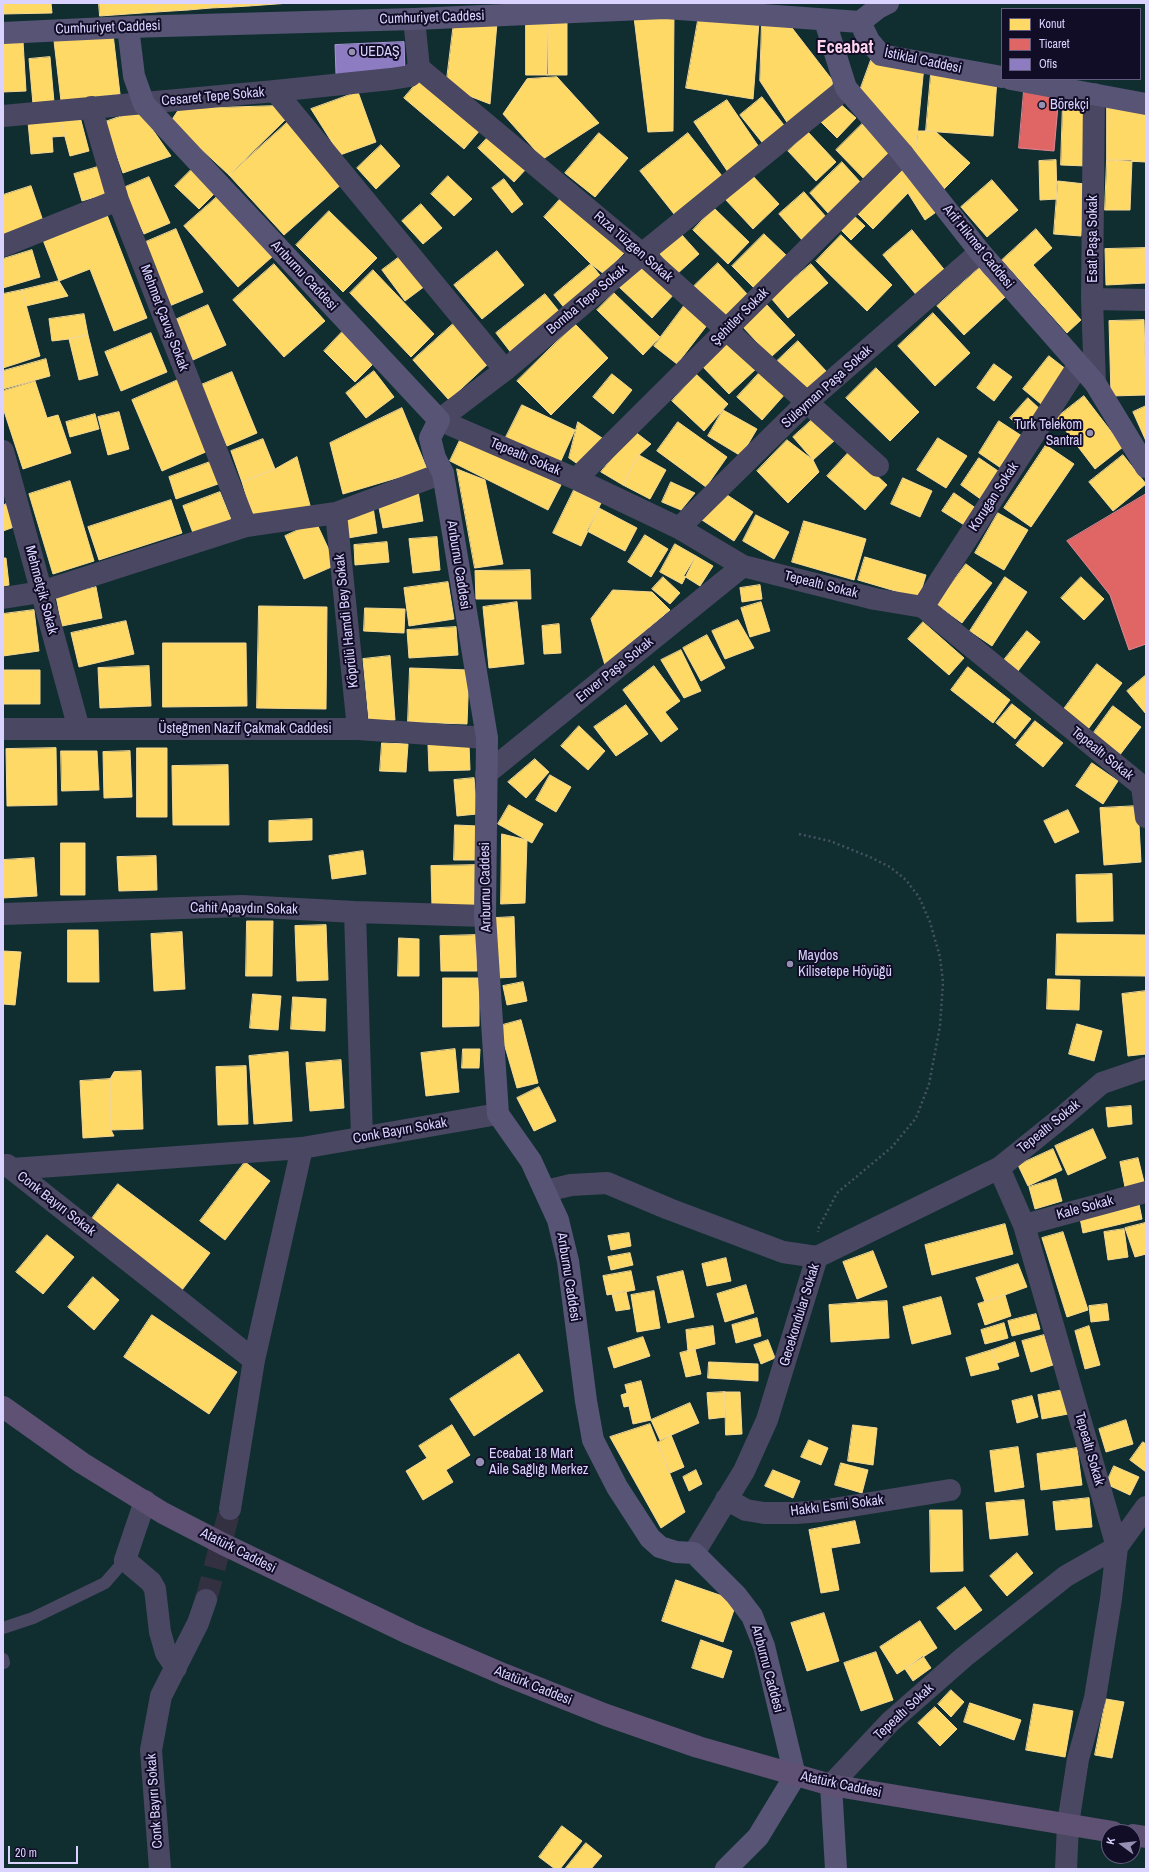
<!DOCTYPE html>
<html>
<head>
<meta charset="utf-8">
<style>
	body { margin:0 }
	#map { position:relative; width:1149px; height:1872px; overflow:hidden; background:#161321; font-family:"Archivo Narrow",sans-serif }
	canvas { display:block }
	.frame { position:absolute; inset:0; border:4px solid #dad3ff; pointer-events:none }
	.legend { position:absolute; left:1001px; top:8px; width:140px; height:72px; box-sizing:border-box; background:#120d27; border:1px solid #625c7d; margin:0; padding:5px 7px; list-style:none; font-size:12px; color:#dad3ff }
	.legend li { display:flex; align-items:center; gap:8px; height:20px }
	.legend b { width:20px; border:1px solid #625c7d }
	.north { position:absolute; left:1101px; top:1824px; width:40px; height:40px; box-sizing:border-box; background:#120d27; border:1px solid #625c7d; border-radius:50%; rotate:285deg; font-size:11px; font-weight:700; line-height:16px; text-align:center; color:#dad3ff }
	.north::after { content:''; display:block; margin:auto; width:14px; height:18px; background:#9590b1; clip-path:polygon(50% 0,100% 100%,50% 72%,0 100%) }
	.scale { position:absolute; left:8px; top:1846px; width:70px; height:18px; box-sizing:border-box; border:2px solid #dad3ff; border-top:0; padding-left:5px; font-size:12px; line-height:14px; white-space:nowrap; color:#dad3ff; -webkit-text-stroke:3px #120d27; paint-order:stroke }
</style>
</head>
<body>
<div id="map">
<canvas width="1149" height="1872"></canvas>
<div class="frame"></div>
<ul class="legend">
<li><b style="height:11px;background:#ffd966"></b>Konut</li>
<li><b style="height:11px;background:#e06666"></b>Ticaret</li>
<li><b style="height:11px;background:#8e7cc3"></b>Ofis</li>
</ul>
<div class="north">K</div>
<div class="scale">20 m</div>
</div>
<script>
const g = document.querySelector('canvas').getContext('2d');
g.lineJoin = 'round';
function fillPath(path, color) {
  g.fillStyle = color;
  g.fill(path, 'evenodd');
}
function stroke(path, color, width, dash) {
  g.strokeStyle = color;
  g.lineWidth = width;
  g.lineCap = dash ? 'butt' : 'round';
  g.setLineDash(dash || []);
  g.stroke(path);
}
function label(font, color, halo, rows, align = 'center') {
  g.font = font + ' "Archivo Narrow",sans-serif';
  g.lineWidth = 4;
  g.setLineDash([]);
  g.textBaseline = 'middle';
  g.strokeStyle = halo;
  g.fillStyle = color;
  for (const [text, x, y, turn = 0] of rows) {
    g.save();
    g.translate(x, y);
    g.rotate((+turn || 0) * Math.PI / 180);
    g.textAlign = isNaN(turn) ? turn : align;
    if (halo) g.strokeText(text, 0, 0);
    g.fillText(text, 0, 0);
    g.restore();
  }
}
const green = new Path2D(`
	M3,3H1146V1869H3ZM1002,9H1140V79H1002ZM1109,1832H1133V1856H1109Z`);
const homes = new Path2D(`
	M3,3H51L52,13L3,14Z
	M99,3H156V12L100,16Z
	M156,3H188V10L156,12Z
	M188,3H210L211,8L188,10Z
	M210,3H232V7L211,8Z
	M232,3H249V6L232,7Z
	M249,3H290L249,6Z
	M699,15L759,22L753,99L686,88Z
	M674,16L673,131L648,132L634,17Z
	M762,20L789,24L833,81L830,93L792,130L760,81Z
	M526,21H548V75H526Z
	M548,21H567V75H547Z
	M454,22L497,23L490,104L446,87Z
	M113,34L120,94L61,101L54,41Z
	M23,41L26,91L3,92V43Z
	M50,57L54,102L33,104L29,59Z
	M871,60L924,66L915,157L859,93Z
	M931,74L997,79L993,136L926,131Z
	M557,77L599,123L543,159L503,114L527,79Z
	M421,78L481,129L464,149L404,98Z
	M358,92L376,142L340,155L311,109Z
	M762,97L787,129L765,146L740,115Z
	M727,100L763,153L730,175L694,122Z
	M837,101L856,118L837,138L819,120Z
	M1063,101L1088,102L1086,166L1061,165Z
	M1107,104L1146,111V162L1107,160Z
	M274,106L286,119L229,175L171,121L179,109Z
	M139,110L171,156L123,173L105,122Z
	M79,113L89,151L70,156L60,118Z
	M60,118L65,136L52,137L53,152L31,154L28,122Z
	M290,120L344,182L284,235L229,175Z
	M862,124L894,156L867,182L836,150Z
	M918,131H935L970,163L944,189L915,157Z
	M808,132L836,162L816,181L788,151Z
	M599,133L628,158L595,197L565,173Z
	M688,133L726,181L678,219L640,171Z
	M491,134L527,168L514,182L478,148Z
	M381,145L400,166L376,189L357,168Z
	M1056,160L1057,199L1040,200L1039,161Z
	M1107,160H1132L1130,210H1105Z
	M842,162L861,183L828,213L810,193Z
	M902,163L939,210L925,220L908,193L890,175Z
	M101,166L109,193L82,201L74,174Z
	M191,170L215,193L199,209L175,186Z
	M751,174L779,204L753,229L725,199Z
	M890,175L908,193L873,229L855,211Z
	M448,176L472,199L454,216L431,194Z
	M149,177L170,223L144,234L123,188Z
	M504,179L523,204L512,213L492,188Z
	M992,180L1018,210L987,237L961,207Z
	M1058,181L1085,184L1081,236L1054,234Z
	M31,186L43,221L3,234V195Z
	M804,192L827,218L802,240L779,214Z
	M218,196L272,257L238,287L184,226Z
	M563,196L624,253L604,274L591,264L544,217Z
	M421,204L442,228L423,244L402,221Z
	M714,208L749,242L728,264L693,230Z
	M329,211L377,258L343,292L296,245Z
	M851,213L865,226L851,240L838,227Z
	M107,215L147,318L114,331L90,269L59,281L43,240Z
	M176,229L203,292L167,307L141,244Z
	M1036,229L1052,248L1033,265L1081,320L1067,333L1002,260Z
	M912,230L947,273L918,297L883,255Z
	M681,234L699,254L677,274L659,253Z
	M764,234L787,256L755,289L732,266Z
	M841,235L892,285L867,311L816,261Z
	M1145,248L1146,283L1106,285L1105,249Z
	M32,250L40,277L3,288V259Z
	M497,251L524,285L482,319L454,285Z
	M402,255L425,286L405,301L382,270Z
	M644,261L676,292L652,318L619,287Z
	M718,263L749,296L725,319L694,286Z
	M274,264L325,321L284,357L233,300Z
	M591,264L603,279L566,310L554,295Z
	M811,264L828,283L788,318L771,298Z
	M979,268L1005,297L964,335L937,306Z
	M373,270L434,334L411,357L350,293Z
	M59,281L68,296L26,306L22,290Z
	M22,290L40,356L3,368V294Z
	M614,293L660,337L643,355L597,310Z
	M545,294L562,315L512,354L496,333Z
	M766,304L795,335L771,357L742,326Z
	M208,305L226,345L193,360L175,320Z
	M684,306L708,324L677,364L654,346Z
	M933,313L970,353L935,386L898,346Z
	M84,314L88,335L69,339L52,341L49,319Z
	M1144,320L1146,395L1111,396L1109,321Z
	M453,324L489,363L449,400L413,360Z
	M575,324L608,358L551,415L517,381Z
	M343,331L375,362L355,382L324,351Z
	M151,333L167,372L121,391L105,352Z
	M88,335L98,375L79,380L69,339Z
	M730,339L757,368L729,394L702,366Z
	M798,341L827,372L805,393L776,362Z
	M1049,356L1067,370L1041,404L1023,389Z
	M46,359L50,376L3,389V371Z
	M994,364L1012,377L994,401L977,388Z
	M876,368L919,412L890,441L846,398Z
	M762,370L786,393L762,420L737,397Z
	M374,371L394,397L366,418L346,393Z
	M232,372L257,433L227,446L201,385Z
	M612,374L632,390L613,414L593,397Z
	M696,374L728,404L704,431L672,401Z
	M178,380L208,451L162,471L132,400Z
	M35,381L47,418L58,415L71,453L23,469L3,408V391Z
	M1084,396L1123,447L1095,469L1056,418Z
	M1028,398L1042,411L1024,431L1010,418Z
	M522,405L575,430L559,465L505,439Z
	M1146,406V441L1133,412Z
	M402,408L427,469L343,494L330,443Z
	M723,410L757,429L741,456L708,436Z
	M119,412L129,449L108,455L98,417Z
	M95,414L99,429L70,437L66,422Z
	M814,418L835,440L813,460L793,437Z
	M999,421L1025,438L1004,470L979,453Z
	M578,422L602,438L582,467L569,458Z
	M678,422L727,457L706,487L657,451Z
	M634,431L651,444L639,455L623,485L601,472Z
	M462,436L561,485L548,510L450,461Z
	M938,438L967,456L946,488L917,470Z
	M263,439L275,469L242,482L231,451Z
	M787,440L813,460L819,472L788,503L757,471Z
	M1046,445L1074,464L1031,527L1004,508Z
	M850,451L887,485L865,510L827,476Z
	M639,455L666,470L650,499L623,485Z
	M1123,455L1146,484L1113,511L1089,482Z
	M297,457L311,509L253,518L242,482L275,469Z
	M979,458L1001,473L982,500L961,485Z
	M210,462L218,484L176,499L169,477Z
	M457,469L485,480L503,564L475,568Z
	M903,478L932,491L920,517L891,504Z
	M70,481L94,561L53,574L29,494Z
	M671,482L695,493L681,510L662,502Z
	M574,490L601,503L581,546L553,533Z
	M418,491L423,521L383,528L377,498Z
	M721,491L753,512L734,541L702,520Z
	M220,492L231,519L193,533L183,506Z
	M954,493L980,511L969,528L942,511Z
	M171,500L182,533L99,560L88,527Z
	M6,504L14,527L3,531V506Z
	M373,507L377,533L348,538L343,512Z
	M599,508L637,528L625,551L587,531Z
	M998,513L1028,530L1004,570L975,553Z
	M756,515L789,532L774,559L743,541Z
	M804,521L866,539L854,580L792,562Z
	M316,522L336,565L304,579L285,536Z
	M645,535L668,549L651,577L628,562Z
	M437,537L440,570L413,573L409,539Z
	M387,542L389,562L355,565L354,545Z
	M675,544L696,556L682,584L660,572Z
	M696,556L713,566L700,586L684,576Z
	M865,557L926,575L919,598L858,580Z
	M3,558H6L9,585L3,586Z
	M966,564L992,583L962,623L936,604Z
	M530,570L531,599H476L475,571Z
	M663,577L680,593L670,604L652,589Z
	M1005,577L1027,592L992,646L970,631Z
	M1081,577L1104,599L1084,620L1061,598Z
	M448,582L454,619L409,626L404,588Z
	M760,585L762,599L742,602L740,588Z
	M96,587L102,618L62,626L56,596Z
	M613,590L652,592L670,610L605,665L591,619Z
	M517,602L524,664L489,668L483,607Z
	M761,602L770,631L750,637L741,608Z
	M259,606L327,607L326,709L257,708Z
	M365,608L405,609L404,633L364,631Z
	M34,610L39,651L3,656V614Z
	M738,620L754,648L725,659L712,631Z
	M126,621L134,654L79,667L71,633Z
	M923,622L964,658L949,675L908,639Z
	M559,624L561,653L544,654L542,626Z
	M456,627L458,655L409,658L407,630Z
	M1027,631L1040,642L1018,671L1004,660Z
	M707,635L725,668L701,681L683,648Z
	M163,643H246L247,706L163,707Z
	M681,650L701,691L684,698L661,660Z
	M390,656L395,720L369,722L363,659Z
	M1097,664L1122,683L1086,732L1061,713Z
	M149,666L151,706L100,708L98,668Z
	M654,666L680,701L665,712L678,729L661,742L623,690Z
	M968,667L1010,700L993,723L951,690Z
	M410,668L469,670L467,724L408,722Z
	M3,670H40V704H3Z
	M1145,676L1146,678V714L1127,691Z
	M1012,704L1031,719L1015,739L996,723Z
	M626,705L648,734L616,756L594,727Z
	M1113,706L1141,727L1119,756L1092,735Z
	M1035,721L1063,743L1043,767L1016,745Z
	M579,726L605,751L588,770L561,746Z
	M382,743L408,744L406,772L380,771Z
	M469,744L470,770L429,771L428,745Z
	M56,748L57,805L7,806L6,749Z
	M137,748H167V817H137Z
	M61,751H97L99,790L62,791Z
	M130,751L132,797L104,798L103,752Z
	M535,759L549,772L526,798L508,782Z
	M1092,763L1118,781L1103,804L1076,786Z
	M228,765L229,825H173L172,766Z
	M550,775L571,787L556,812L536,800Z
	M474,778L477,814L457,816L454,780Z
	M509,805L543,824L532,843L498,824Z
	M1138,806L1141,862L1104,865L1100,808Z
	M1068,810L1079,832L1055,843L1044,821Z
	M312,819V840L269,842V821Z
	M455,825L478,826L477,860H454Z
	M502,834L527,840L525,903L501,904Z
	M61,843H85V895H61Z
	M363,851L366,874L332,879L329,856Z
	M156,856L157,890L119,891L117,857Z
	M34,858L37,896L3,898V860Z
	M476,865V908H432L431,866Z
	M1112,874L1113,921L1077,922L1076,875Z
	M514,917L516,977L497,978L495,918Z
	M247,921H273L272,976H246Z
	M326,925L328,980L297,981L295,926Z
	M68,930H98L99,982H68Z
	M182,932L185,989L154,991L151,934Z
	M1057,934L1146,935V976L1056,975Z
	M476,935L477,971H441L440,936Z
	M399,938L419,939V976H398Z
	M3,951L21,952L15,1005L3,1004Z
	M443,978H479V1026L443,1027Z
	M1048,979L1080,980L1079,1010L1047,1009Z
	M523,982L527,1001L507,1005L503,986Z
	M1146,991V1054L1128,1056L1122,994Z
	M253,994L281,996L278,1030L250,1028Z
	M293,997L326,999L325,1031L291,1029Z
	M521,1020L538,1083L517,1088L499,1026Z
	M1077,1024L1102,1031L1094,1061L1069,1054Z
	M455,1049L459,1092L426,1096L421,1053Z
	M463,1049H480L479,1068H462Z
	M288,1052L292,1121L254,1124L249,1056Z
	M341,1060L344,1108L310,1111L306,1063Z
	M246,1066L248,1124L218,1125L216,1067Z
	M141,1071L143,1129L111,1130L110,1079L114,1072Z
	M110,1079L111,1130L114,1136L83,1138L80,1081Z
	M539,1087L556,1121L534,1131L517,1098Z
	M1131,1106L1132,1124L1108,1127L1106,1108Z
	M1093,1129L1106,1158L1068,1175L1055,1146Z
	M1053,1149L1062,1170L1028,1186L1018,1165Z
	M1138,1158L1144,1182L1125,1187L1120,1162Z
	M245,1162L270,1181L225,1240L200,1221Z
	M1056,1179L1062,1201L1035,1209L1029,1187Z
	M118,1184L210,1253L182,1290L90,1221Z
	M1139,1204L1142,1219L1083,1233L1080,1218Z
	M1145,1223L1146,1254L1135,1257L1125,1228Z
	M1005,1224L1013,1254L932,1275L925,1245Z
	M1124,1229L1128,1257L1108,1260L1104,1232Z
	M1063,1232L1088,1310L1067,1317L1042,1238Z
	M629,1233L631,1246L611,1250L608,1236Z
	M47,1235L74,1257L43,1294L16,1272Z
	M873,1251L887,1287L857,1299L843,1262Z
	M630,1253L633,1265L611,1270L608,1257Z
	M726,1258L731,1281L707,1286L702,1264Z
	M1018,1264L1027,1287L985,1302L976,1278Z
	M631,1271L635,1290L607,1295L603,1276Z
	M683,1271L694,1317L668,1323L657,1277Z
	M93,1277L119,1300L94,1330L68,1307Z
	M746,1285L754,1313L725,1322L717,1294Z
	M626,1291L630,1309L616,1311L612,1294Z
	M654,1291L660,1328L637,1332L631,1295Z
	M1005,1295L1011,1316L985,1325L978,1304Z
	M941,1297L951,1334L912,1344L903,1307Z
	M887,1301L889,1338L831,1342L829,1305Z
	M1107,1304L1109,1320L1091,1322L1089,1306Z
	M1036,1314L1040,1329L1012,1336L1008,1321Z
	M152,1315L237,1372L209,1414L124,1357Z
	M757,1318L761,1336L736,1343L732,1325Z
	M1004,1323L1008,1338L985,1344L981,1330Z
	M713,1326L715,1344L688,1351L686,1330Z
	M1089,1326L1100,1365L1085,1369L1075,1331Z
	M1044,1335L1053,1365L1031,1372L1022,1341Z
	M643,1337L650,1356L614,1368L608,1348Z
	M768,1340L775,1358L761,1364L754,1345Z
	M1015,1342L1019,1356L997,1363L992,1350Z
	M695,1349L701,1374L686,1377L680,1353Z
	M992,1350L999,1369L971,1376L966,1358Z
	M519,1354L543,1391L474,1436L450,1399Z
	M709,1362L758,1364V1381L708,1378Z
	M641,1381L651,1420L633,1424L629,1406L624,1407L621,1395L627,1393L625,1385Z
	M1063,1390L1068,1414L1042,1419L1038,1395Z
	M725,1392L726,1417L709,1419L707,1393Z
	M725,1392H740L742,1434L726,1435Z
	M1032,1396L1038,1417L1017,1423L1012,1401Z
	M690,1403L699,1423L660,1440L651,1420Z
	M1126,1420L1133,1444L1106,1452L1099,1429Z
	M650,1424L685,1512L661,1528L610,1437Z
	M452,1425L470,1455L446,1470L453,1482L423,1500L406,1471L427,1458L419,1446Z
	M853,1425L877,1428L873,1465L848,1461Z
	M671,1435L684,1467L670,1473L657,1443Z
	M809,1440L828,1448L821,1465L801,1457Z
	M1143,1442L1146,1444V1472L1130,1460Z
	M1018,1447L1024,1487L995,1492L990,1451Z
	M1077,1448L1082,1485L1041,1490L1037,1454Z
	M841,1463L868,1470L862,1493L835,1485Z
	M1114,1466L1139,1477L1130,1495L1106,1484Z
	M696,1470L702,1484L689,1491L683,1477Z
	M773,1470L800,1481L793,1498L765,1486Z
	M1089,1498L1092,1527L1056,1530L1053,1502Z
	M1024,1500L1028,1535L990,1539L986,1503Z
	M930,1510H962L963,1571L931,1572Z
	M855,1521L860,1543L831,1548L839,1590L821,1593L809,1530Z
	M1017,1553L1033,1573L1007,1596L990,1576Z
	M676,1580L737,1601L723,1642L662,1621Z
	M965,1587L982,1610L955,1630L937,1608Z
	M824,1613L839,1661L807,1671L791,1623Z
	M920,1621L937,1648L897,1674L880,1647Z
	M701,1640L732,1651L723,1678L692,1668Z
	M876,1652L893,1700L861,1711L844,1663Z
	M923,1656L931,1668L913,1681L905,1669Z
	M951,1690L964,1702L951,1717L938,1704Z
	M1106,1699L1124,1702L1112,1758L1095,1755Z
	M970,1703L1021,1720L1014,1740L964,1722Z
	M1034,1704L1073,1711L1065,1757L1026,1750Z
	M935,1707L957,1729L940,1746L918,1723Z
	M562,1826L582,1841L560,1869H555L539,1857Z
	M586,1843L602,1856L591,1869H565Z`);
const shops = new Path2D(`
	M1024,91L1059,94L1054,151L1019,148Z
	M1146,494V644L1129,650L1110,595L1067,541Z`);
const offices = new Path2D(`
	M404,42L405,71L336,74L335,45Z`);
const streetTunnel = new Path2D(`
	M206,1600L230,1509`);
const path = new Path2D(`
	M799,834L830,841L870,857L890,867L906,880L919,897L930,922L940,957L943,982L940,1026L929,1084L916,1118L892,1147L837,1193L818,1229V1232`);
const lane = new Path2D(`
	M3,1628L33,1618L105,1583L125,1560
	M3,1659L4,1663`);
const street = new Path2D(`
	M414,19L419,68L642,254L878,466
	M275,91L505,370
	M1094,94L1092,299L1095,383
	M91,107L118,200L246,526
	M3,116L275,91L391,79L410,76L419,68
	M3,246L118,200
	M1092,299L1146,300
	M439,420L576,479L679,528L743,566L875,599L923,607L1142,786L1146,817
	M439,420L505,370L642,254L846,88
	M3,451L79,729
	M576,479L903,154
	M336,513L358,729
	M679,528L806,403L980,252
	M3,598L41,592L246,526L336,513L443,473
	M923,607L1078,366
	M3,729H358L487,738
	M486,774L743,566
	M355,912L362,1138
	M3,914L242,906L355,912L485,916
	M7,1165L254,1360
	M12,1169L302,1148L498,1114
	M546,1191L571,1185L607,1183L669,1209L783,1252L817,1257
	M1024,1225L1146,1192
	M726,1499L746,1510L764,1513H796L821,1511L950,1490
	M145,1501L125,1560L151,1582L155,1589L160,1632L166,1653L176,1668
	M230,1509L254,1360L302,1148
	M694,1553L744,1471L767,1420L817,1257L999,1168
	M831,1785L890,1722L964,1657L1066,1576L1117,1547L1024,1225L999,1168L1060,1119L1102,1083L1146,1068
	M160,1869L151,1750L161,1696L198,1623L206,1600
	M1066,1869L1068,1824L1078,1759L1095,1698L1111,1599L1117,1547L1146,1507`);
const secondary = new Path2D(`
	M825,21L846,88L903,154L980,252L1095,383L1146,467
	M860,22L869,41L881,55L1002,77
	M860,22L878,8L888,3
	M128,27L134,76L144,104L439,420L430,438L435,458L443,473L487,738L485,916L498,1114L531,1161L558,1220L568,1261L586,1401L593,1440L617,1487L650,1538L660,1547L676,1552L694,1553L736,1595L752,1616L764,1646L795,1776L758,1837L726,1869
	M3,33L128,27L414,19L665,8L860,22
	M1011,79L1146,104
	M831,1785L836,1869`);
const primary = new Path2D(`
	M3,1407L82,1463L163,1513L223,1544L410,1634L503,1674L606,1715L698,1747L831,1785L1113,1832
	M1133,1835L1146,1837`);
const markers = [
	[352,52,4,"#9590b1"],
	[1042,105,4,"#9590b1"],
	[1090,433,4,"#9590b1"],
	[790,964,4,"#9590b1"],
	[480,1462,5,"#9590b1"]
];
const streetNames = [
	["Cumhuriyet Caddesi",432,18,-2],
	["Cumhuriyet Caddesi",108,28,-2],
	["İstiklal Caddesi",923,61,12],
	["Cesaret Tepe Sokak",213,97,-5],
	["Esat Paşa Sokak",1093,239,-90],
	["Rıza Tüzgen Sokak",633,247,41],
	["Arif Hikmet Caddesi",978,247,51],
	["Arıburnu Caddesi",304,276,47],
	["Bomba Tepe Sokak",587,300,-40],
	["Şehitler Sokak",740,317,-45],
	["Mehmet Çavuş Sokak",164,318,69],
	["Süleyman Paşa Sokak",827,387,-42],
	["Tepealtı Sokak",525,457,23],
	["Korugan Sokak",994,497,-57],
	["Arıburnu Caddesi",458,565,81],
	["Tepealtı Sokak",821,585,14],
	["Mehmetçik Sokak",41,590,75],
	["Köprülü Hamdi Bey Sokak",347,621,-96],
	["Enver Paşa Sokak",615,670,-39],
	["Üsteğmen Nazif Çakmak Caddesi",245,729],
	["Tepealtı Sokak",1102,754,39],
	["Arıburnu Caddesi",486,887,-91],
	["Cahit Apaydın Sokak",244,909,1],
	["Tepealtı Sokak",1049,1127,-39],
	["Conk Bayırı Sokak",400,1131,-10],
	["Conk Bayırı Sokak",56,1204,38],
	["Kale Sokak",1085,1208,-15],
	["Arıburnu Caddesi",568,1277,81],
	["Gecekondular Sokak",800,1315,-73],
	["Tepealtı Sokak",1089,1449,74],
	["Hakkı Esmi Sokak",837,1506,-7],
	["Atatürk Caddesi",238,1551,27],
	["Arıburnu Caddesi",767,1669,75],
	["Atatürk Caddesi",533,1686,22],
	["Tepealtı Sokak",904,1712,-43],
	["Atatürk Caddesi",841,1785,12],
	["Conk Bayırı Sokak",155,1801,-94]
];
const poiNames = [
	["UEDAŞ",360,52],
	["Börekçi",1050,105],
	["Turk Telekom",1082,425,"right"],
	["Santral",1082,441,"right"],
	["Maydos",798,956],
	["Kilisetepe Höyüğü",798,972],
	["Eceabat 18 Mart",489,1454],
	["Aile Sağlığı Merkez",489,1470]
];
const districtNames = [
	["Eceabat",845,48]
];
fillPath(green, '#102e30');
fillPath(homes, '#ffd966');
stroke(homes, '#f4d794', 1);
fillPath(shops, '#e06666');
stroke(shops, '#de8794', 1);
fillPath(offices, '#8e7cc3');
stroke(offices, '#a596d5', 1);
stroke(streetTunnel, '#333042', 22, [22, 11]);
stroke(path, '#445262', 2.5, [2, 3]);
stroke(lane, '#494762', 12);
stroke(street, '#494762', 22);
stroke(secondary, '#575475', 22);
stroke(primary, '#5e5173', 22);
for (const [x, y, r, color] of markers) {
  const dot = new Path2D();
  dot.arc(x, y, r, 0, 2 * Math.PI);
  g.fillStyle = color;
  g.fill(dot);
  stroke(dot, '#120d27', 1.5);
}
label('14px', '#dad3ff', '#120d27', streetNames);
label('14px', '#dad3ff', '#120d27', poiNames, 'left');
label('bold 18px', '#ffd5ee', '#120d27', districtNames);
</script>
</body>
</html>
